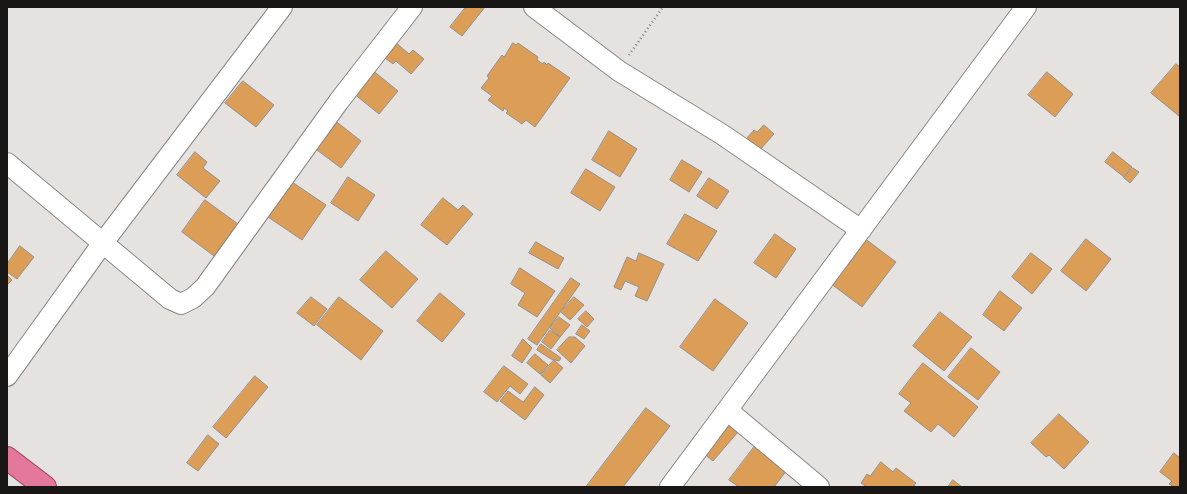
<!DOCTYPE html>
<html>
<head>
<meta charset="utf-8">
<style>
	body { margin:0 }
	#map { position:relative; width:1187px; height:494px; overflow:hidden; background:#e5e2df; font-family:"DM Sans",sans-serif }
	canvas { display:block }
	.frame { position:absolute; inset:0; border:8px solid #181716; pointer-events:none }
</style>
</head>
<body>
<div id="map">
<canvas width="1187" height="494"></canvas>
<div class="frame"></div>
</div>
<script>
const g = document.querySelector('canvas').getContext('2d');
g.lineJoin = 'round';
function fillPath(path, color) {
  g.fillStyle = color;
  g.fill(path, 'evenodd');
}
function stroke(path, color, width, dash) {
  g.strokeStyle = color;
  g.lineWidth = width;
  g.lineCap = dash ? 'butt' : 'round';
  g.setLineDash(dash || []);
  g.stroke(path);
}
const building = new Path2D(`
	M466,7H485L462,36L450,27Z
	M394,41L409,54L413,50L424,59L411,74L396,61L393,64L381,55Z
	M513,43L516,45L518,43L538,57L537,60L543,64L544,62L547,65L548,63L570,78L535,127L526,120L522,124L506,113L508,111L504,108L503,111L488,100L492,96L481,88L489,78L487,76L502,55L504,57Z
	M1176,64L1180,67V114L1179,116L1151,93Z
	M372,70L398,91L379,114L353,93Z
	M1047,72L1073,94L1055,117L1028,95Z
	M243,81L274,105L256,127L225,103Z
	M334,120L361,141L341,168L313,147Z
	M764,125L774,134L759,151L746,139L754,130L757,132Z
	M609,131L637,149L620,177L592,160Z
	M195,152L207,162L203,168L220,181L206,198L177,175Z
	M1113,152L1132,167L1124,177L1105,162Z
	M682,160L702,172L689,192L670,180Z
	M1133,168L1139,172L1130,183L1124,178Z
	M586,169L615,187L600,211L571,193Z
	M348,177L375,195L358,221L331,203Z
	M709,178L729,191L717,209L697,196Z
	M292,182L326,205L302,240L268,217Z
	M443,198L458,210L463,205L473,214L447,245L421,225Z
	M205,200L238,224L214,256L182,232Z
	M685,214L717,231L698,261L667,244Z
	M775,234L796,249L776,278L754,263Z
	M864,238L896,262L862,307L830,283L839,271L841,273L845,268L841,264L847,257L852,260L856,255L853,252Z
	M1086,239L1111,259L1086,291L1061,271Z
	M536,242L564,258L558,269L529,253Z
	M20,246L34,257L17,279L7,272V264Z
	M386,251L418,279L392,308L360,280Z
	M639,253L664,264L647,301L635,296L639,287L625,281L621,290L614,287L627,257L636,261Z
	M1031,253L1052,269L1032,294L1012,277Z
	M520,268L555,291L537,317L518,305L525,293L511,284Z
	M7,275L12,280L7,285Z
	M571,278L580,284L537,345L528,339Z
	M1000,291L1022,308L1004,331L983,315Z
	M440,293L465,314L442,342L417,321Z
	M311,297L327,309L314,326L297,313Z
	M339,297L383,331L361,360L317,325Z
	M574,297L584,305L570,320L561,312Z
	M715,299L748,323L713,371L680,347Z
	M586,311L594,319L587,327L578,319Z
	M940,312L972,337L944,371L913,346Z
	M559,317L570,325L560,337L550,328Z
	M582,325L590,331L584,339L576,334Z
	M550,330L560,337L551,349L542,342Z
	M569,337H575L585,346L571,363L557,350Z
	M523,339L532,348L522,363L512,356Z
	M541,344L561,358L559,361L551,359L537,350Z
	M971,348L1000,372L978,400L948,377Z
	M535,354L548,365L540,374L527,363Z
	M554,360L563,368L550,383L541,375Z
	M923,363L978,407L954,437L938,424L931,432L904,411L911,403L899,394Z
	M504,366L528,384L520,394L510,386L497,402L484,392Z
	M255,376L268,387L226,438L213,427Z
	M535,387L544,395L525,420L500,401L508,391L523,402Z
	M646,408L670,426L623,487H586Z
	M1059,414L1089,442L1064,469L1049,455L1046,457L1031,443Z
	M722,419L738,432L713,461L697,448Z
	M208,435L219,444L198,471L187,463Z
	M755,446L787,470L774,487H739L729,480Z
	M1174,453L1180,458V487H1174L1169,484L1172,481L1160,472Z
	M881,462L893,472L896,468L916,483L913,487H867L861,483L867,474L870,476Z
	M953,480L962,487H948Z`);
const path = new Path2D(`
	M629,55L663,7`);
const minor = new Path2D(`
	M534,7L619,71L723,135L861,230
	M7,163L170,299L181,304L193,298L205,287L339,101L412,7
	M7,376L102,244L282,7
	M727,410L819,487
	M670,487L1026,7`);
const trunk = new Path2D(`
	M7,458L45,487`);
fillPath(building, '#dc9d56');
stroke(building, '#93908e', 1);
stroke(minor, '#898785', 22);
stroke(trunk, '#99415d', 24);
stroke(path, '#817f7d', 2.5, [1, 3]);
stroke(minor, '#fff', 20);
stroke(trunk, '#e4789c', 22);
</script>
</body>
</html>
